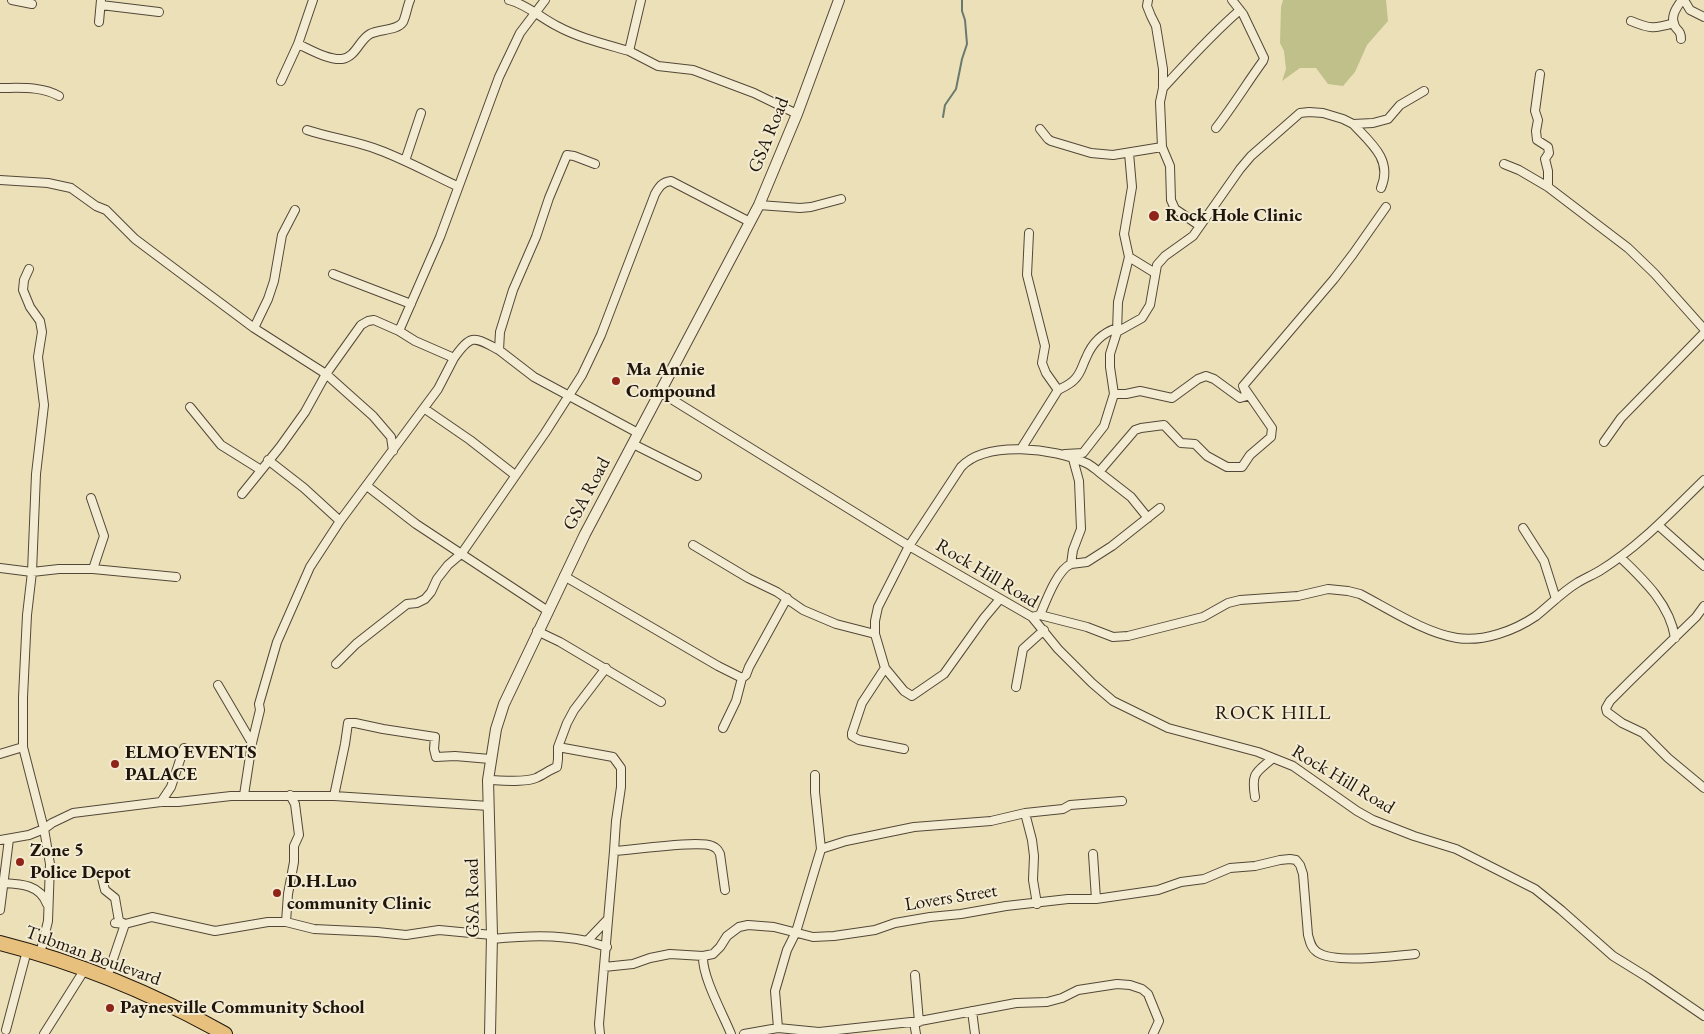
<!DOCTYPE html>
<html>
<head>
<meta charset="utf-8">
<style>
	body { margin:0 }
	canvas { display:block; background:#ece0b9 }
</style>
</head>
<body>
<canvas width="1704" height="1034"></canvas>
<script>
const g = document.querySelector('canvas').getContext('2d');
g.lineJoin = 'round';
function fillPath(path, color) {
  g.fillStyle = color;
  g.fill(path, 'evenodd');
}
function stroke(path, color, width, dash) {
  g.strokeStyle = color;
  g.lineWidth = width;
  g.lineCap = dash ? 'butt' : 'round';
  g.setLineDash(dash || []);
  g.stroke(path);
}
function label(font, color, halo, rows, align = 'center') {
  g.font = font + ' "EB Garamond",serif';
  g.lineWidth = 4;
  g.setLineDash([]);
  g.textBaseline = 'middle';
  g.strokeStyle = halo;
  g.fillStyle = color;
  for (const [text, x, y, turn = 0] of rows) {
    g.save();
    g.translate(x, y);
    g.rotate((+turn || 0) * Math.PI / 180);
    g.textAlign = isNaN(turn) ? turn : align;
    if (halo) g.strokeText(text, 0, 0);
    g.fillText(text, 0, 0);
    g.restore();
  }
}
const green = new Path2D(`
	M1283,0H1386L1388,21L1367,45L1355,72L1343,86L1328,84L1316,68H1300L1282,81L1286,69L1284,51L1280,43L1281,7Z`);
const stream = new Path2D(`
	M943,117L945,105L956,89L962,59L967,44L965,20L962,11V0`);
const minor = new Path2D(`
	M12,0L32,4
	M509,0C526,4 541,18 557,26C579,38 605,44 629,51L641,0
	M1684,0L1690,10L1704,17
	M101,5L159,12
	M1631,21C1650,29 1654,29 1674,23
	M99,22L101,0
	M1681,39C1681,34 1680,32 1676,28C1669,18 1676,8 1682,0
	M298,44C311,50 328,60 342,59C356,57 359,40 370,34C379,29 397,31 403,22C406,16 407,7 410,0
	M629,51L658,66L693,70L754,93L797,114
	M1540,74L1535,111L1538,120L1536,131L1537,140L1548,147L1549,153L1545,159L1548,171V187
	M281,81L298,44L313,0
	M0,88C21,88 41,86 59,96
	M1163,88C1188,61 1212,34 1240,10
	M1353,124C1371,143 1393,160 1381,188
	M1216,128C1233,106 1247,83 1263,61L1264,58L1243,14L1232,0
	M1040,129L1048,139L1051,141L1091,153L1113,155L1162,147
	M307,130C331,138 356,141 379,150C406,160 431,174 457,186
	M1129,153L1132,187L1124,234L1129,257L1155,273
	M405,161L421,113
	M595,164L574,156L567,155L549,198L536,237L513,290L500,332L499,350L534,377L638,433
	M1504,164L1519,170L1548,187L1628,248L1655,274L1704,329
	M0,180L48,183L71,188L96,206L106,210L135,239L163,260L254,328L326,374L373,416L391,437L393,451
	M759,205L800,208L811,207L841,199
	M1200,226L1240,169L1251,156L1300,113L1309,112L1323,113L1343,119L1353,124L1373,123L1388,119L1400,105L1424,91
	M29,269L24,280L23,290L30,307L40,321L42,332L38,357L44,405L36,474L32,572L27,615L23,697V747L44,829L50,864L48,921L40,954
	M333,274L411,304
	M254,328L268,299L274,281L282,235L295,210
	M399,331L440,237L499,77L520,33L545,0
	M1117,332L1118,302L1129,257
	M454,358C472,333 474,337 499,350
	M1058,390C1064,387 1071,384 1075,379C1081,373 1082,366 1086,358C1092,343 1102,333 1117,328
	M660,392L909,546L1032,617L1058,649L1092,683L1113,701L1168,728L1258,752L1293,766L1357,811L1373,820L1414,836L1456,849L1535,889L1561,910L1613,956L1647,977L1704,1016
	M1114,394H1126L1140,391L1172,398L1198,379L1206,376L1214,379L1240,398L1247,396L1243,386L1334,279L1353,254L1386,207
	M190,407L221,445L261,470
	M425,409L470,440L515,475
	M1604,442L1621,418L1704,333
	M633,444L697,476
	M1021,449L1058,390L1046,373L1042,363L1045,346L1027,275L1029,233
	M1065,454L1083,453L1104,426L1114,394L1110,367V354L1117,332L1142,318L1150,305L1157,265L1165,256L1193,236L1200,226L1175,209L1171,200L1170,166L1162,147L1160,102L1163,88V69L1156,26L1151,16L1147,6L1148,0
	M268,460L304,488L340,521
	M1099,472L1131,497L1148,518
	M367,486L416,524L548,611
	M242,494L280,447L305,412L326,374L361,325L368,321L374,320L399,331L415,341L454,358L438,389L340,521L310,567L277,642L259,704L260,710L252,743L244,795
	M1658,525L1704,566
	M1523,528L1544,561L1556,599
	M693,545L748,578L777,592L803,610L836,624L875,634
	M1620,557C1643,579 1670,604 1675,638
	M1071,564L1087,562L1112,546L1160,508
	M0,568L32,572L59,569H93L104,536L91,498
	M93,569L176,577
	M564,576L718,666L742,678L746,675L749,667L787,598
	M1704,606L1696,617L1631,680L1610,701L1606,708L1607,712L1622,723L1643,733L1668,758L1704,788
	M1040,615C1046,601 1057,570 1071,564L1073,550L1081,529L1079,481L1073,459
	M1032,617L1040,615L1087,627L1113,637L1128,636L1203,617L1228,603L1240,600L1298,596L1328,589L1348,591L1360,594C1389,609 1425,633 1457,638C1483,642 1514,631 1536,616C1550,605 1562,592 1577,583C1585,578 1593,575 1601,570C1640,546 1672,511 1704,480
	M537,631L560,642L661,702
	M336,664L356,644L407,604L417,603L425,599L431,592L437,579L448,565L462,553L545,433L582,375L601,335L655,194C659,187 662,182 671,181L750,222
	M885,668L904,691L912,696L944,674L984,618L1000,599
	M218,685L252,743
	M1016,687L1023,649L1044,630
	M723,728L736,701L742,678
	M558,747L613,757L621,768V787L616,821L614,851
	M904,749L859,740L852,736V733L862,703L885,668L875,634V621L878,607L909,546L961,467C986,440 1055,448 1086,463C1091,465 1095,469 1099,472L1135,430L1141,428L1164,425L1181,443L1195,444L1207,456L1227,467H1242L1250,455L1271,437L1272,428L1243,386
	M0,754L23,747
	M488,780C501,780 524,783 536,778C543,775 549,770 557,767L558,759V747L567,723L574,710L606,668
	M334,796L345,744L348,723H355L383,729L435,737L434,749L436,757L455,756L490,759
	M1255,797C1251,772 1256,773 1273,758
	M161,802L171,787L184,748
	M1025,813L1032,840L1034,856L1033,880L1037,904
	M0,840L29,835L44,829L52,823L73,813L161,802H178L231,796H334L489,806
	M821,849L846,841L914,827L991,821L1025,813L1063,809L1070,805L1122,801
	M1093,854L1096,899
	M102,878L105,890L115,898L119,921L125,924L107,977
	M3,883C22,884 40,885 47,904
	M0,910L9,839
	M286,922L288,894L294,862V846L299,835L295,804L290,795
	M115,923L125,924L152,917L215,931L268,922H286L314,929L377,932L406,935L439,930L492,935
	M492,939C524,936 555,934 587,941L608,919
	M587,941L607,947
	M703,956C702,977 723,1014 731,1034
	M604,967L633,964L650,958L670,954L703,956L713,954L720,947L727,936L739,927L748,925L774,927L813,937L834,936L875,930L895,923L930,917L961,914L1006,906L1068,899H1096L1158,890L1181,882L1204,879L1230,868L1255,866L1280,860L1290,859L1296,860L1300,865L1303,874L1308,935C1310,942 1311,948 1317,952C1334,964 1393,956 1415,954
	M915,975L919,1022
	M972,1011L975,1034
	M914,1022L916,1034
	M778,1028L775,991L787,950L796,932L821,849L815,792V775
	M6,1030L25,958
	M44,1034L85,969
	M600,1034L599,1024L614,851C634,850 698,840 712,846C717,848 718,850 720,854L725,890
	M744,1034L778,1028L819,1032L920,1021L1016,1003L1047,1002L1062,998L1078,990L1117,984L1130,985L1142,989L1148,994L1159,1021L1153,1034`);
const tertiary = new Path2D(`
	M490,1034L492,935L488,780L496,729L504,704L585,534L759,205L797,114L839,0`);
const trunk = new Path2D(`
	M0,943C79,963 154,994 225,1034`);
const markers = [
	[1154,216,6,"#8f2418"],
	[616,381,5,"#8f2418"],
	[115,764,5,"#8f2418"],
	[20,862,5,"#8f2418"],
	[277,893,5,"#8f2418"],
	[110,1008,5,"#8f2418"]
];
const streetNames = [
	["GSA Road",769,135,-68],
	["GSA Road",587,494,-62],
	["Rock Hill Road",987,574,31],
	["Rock Hill Road",1343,780,31],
	["GSA Road",473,898,-91],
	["Lovers Street",951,898,-9],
	["Tubman Boulevard",93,956,20]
];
const poiNames = [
	["Rock Hole Clinic",1165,216],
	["Ma Annie",626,370],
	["Compound",626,392],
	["ELMO EVENTS",125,753],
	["PALACE",125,775],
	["Zone 5",30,851],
	["Police Depot",30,873],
	["D.H.Luo",287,882],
	["community Clinic",287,904],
	["Paynesville Community School",120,1008]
];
const neighbourhoodNames = [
	["ROCK HILL",1273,714]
];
fillPath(green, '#bfc08a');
stroke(stream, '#697a6f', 2);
stroke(minor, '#534837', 10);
stroke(tertiary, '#534837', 12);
stroke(trunk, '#20150c', 16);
stroke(minor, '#f3ebd2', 8);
stroke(tertiary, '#f3ebd2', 10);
stroke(trunk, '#e6c07c', 14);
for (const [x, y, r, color] of markers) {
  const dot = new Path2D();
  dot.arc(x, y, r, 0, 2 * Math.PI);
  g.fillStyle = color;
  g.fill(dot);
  stroke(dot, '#f3ebd2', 2);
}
label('19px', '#20150c', '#f3ebd2', streetNames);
label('bold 19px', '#20150c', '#f3ebd2', poiNames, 'left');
g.letterSpacing = '1px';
label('20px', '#20150c', '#f3ebd2', neighbourhoodNames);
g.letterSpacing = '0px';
</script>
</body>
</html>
